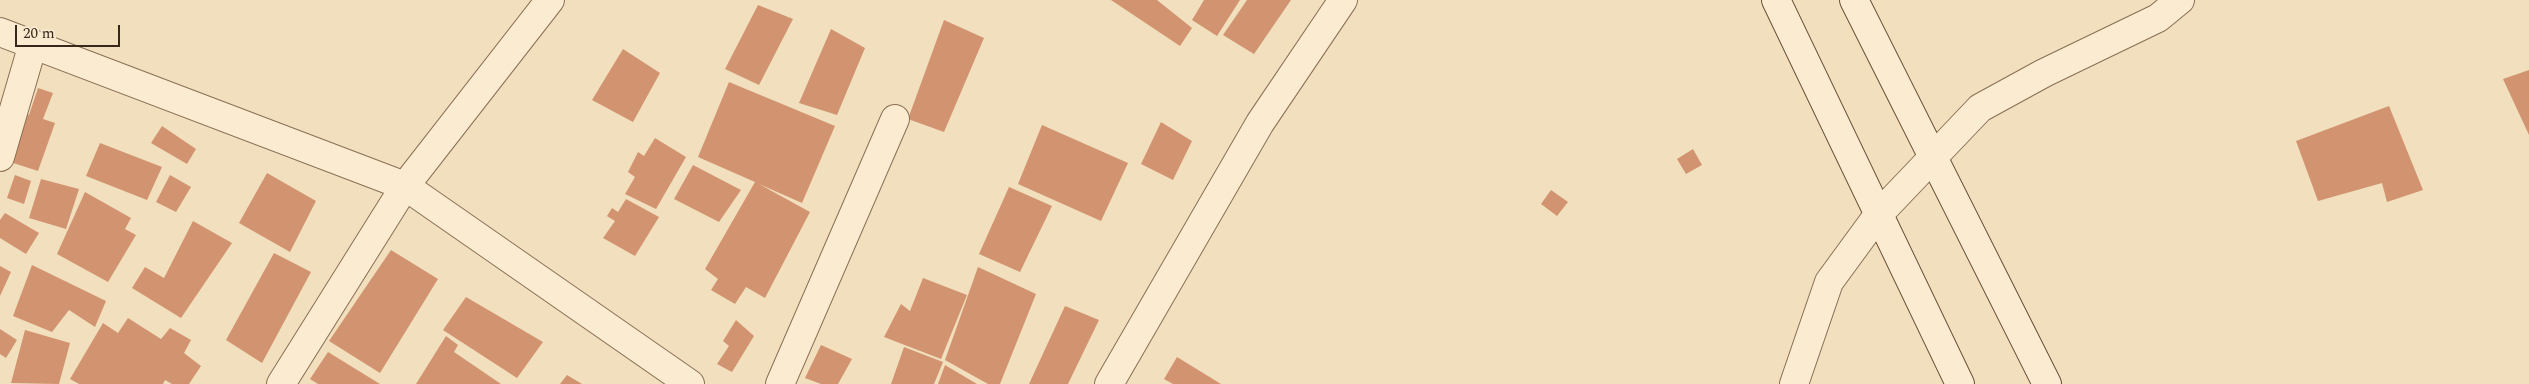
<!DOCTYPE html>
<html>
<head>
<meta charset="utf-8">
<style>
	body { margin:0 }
	#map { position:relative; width:2529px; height:384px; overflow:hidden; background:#f1dfbd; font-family:Spectral,serif }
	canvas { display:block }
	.scale { position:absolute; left:15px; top:25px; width:105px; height:22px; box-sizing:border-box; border:2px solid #38271b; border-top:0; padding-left:6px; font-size:15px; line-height:18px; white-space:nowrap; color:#38271b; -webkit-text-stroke:4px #f8e9cd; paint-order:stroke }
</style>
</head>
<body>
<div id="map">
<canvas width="2529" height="384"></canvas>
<div class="scale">20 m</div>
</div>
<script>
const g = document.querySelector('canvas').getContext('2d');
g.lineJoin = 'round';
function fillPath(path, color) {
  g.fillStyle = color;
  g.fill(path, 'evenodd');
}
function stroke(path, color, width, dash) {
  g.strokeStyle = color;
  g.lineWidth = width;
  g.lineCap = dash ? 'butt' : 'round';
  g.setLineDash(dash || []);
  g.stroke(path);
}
const building = new Path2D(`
	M1111,0H1157L1192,28L1180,46Z
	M1204,0H1240L1217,36L1192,20Z
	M1247,0H1291L1254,54L1223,35Z
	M758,5L793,19L759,85L725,69Z
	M944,20L984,38L944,132L908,119Z
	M831,29L865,48L837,115L799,103Z
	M623,49L660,73L633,122L592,100Z
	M2529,70V135L2503,79Z
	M729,82L835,126L802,203L759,184L810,212L765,298L746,287L735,304L711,290L718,279L705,269L755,182L698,157Z
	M38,88L53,93L43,119L55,123L38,171L7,161L23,113L29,115Z
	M2389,106L2423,190L2387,202L2382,183L2318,201L2296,141Z
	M1161,122L1192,141L1173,180L1141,164Z
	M1042,125L1128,163L1101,221L1018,184Z
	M162,126L196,149L187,164L151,143Z
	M655,138L686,157L656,209L625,194L635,177L628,172L638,152L644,156Z
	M100,143L162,167L147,200L86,176Z
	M1693,149L1702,165L1686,174L1677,159Z
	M693,165L741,190L719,222L674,199Z
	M267,173L316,201L290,252L239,223Z
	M15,175L31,181L24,204L7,198Z
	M170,175L191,187L176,212L156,202Z
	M41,179L79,189L66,229L29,218Z
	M1009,187L1052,206L1020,272L979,254Z
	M1551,190L1568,202L1557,216L1541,204Z
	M85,192L131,218L125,229L136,235L108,282L57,254Z
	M626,199L659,217L635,256L603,238L615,221L607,216L612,208L618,212Z
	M5,213L39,233L26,254L0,238V220Z
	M193,221L232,243L181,318L132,288L145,267L164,278Z
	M391,250L438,279L380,373L329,341Z
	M274,253L311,272L262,363L226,340Z
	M32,265L106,301L95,327L69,310L52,332L13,316Z
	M0,266L11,272L0,296Z
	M978,267L1036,294L1000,384H988L945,360Z
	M923,278L967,295L941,359L884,337L901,304L910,311Z
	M466,297L543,342L517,378L443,330Z
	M1065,306L1099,320L1068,384H1029Z
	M128,318L161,339L170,328L191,340L184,353L201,366L189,384H172L165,380L163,384H79L70,379L103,323L118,333Z
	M736,320L754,336L732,372L717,364L729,346L723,341Z
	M0,329L17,340L6,358L0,354Z
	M25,330L70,343L59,384L11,383Z
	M446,336L458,345L454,352L501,384H416Z
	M821,345L852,359L838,384H821L805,378Z
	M904,347L943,362L934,384H891Z
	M328,352L380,384H318L310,379Z
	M1177,357L1221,384H1173L1164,379Z
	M945,365L977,384H938Z
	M567,375L582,384H560Z`);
const minor = new Path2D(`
	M0,32L405,186L690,384
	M0,157L33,44
	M281,384L405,186L550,0
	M780,384L895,119
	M1109,384L1260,123L1343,0
	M1794,384L1829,282L1878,215L1980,108L2044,73L2158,18L2180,0`);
const secondary = new Path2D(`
	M1776,0L1960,384
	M1854,0L2047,384`);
fillPath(building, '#d29470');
stroke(minor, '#8a6e55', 30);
stroke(secondary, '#6c4f38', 30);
stroke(minor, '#fbecd1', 28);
stroke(secondary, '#fbecd1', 28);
</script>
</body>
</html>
